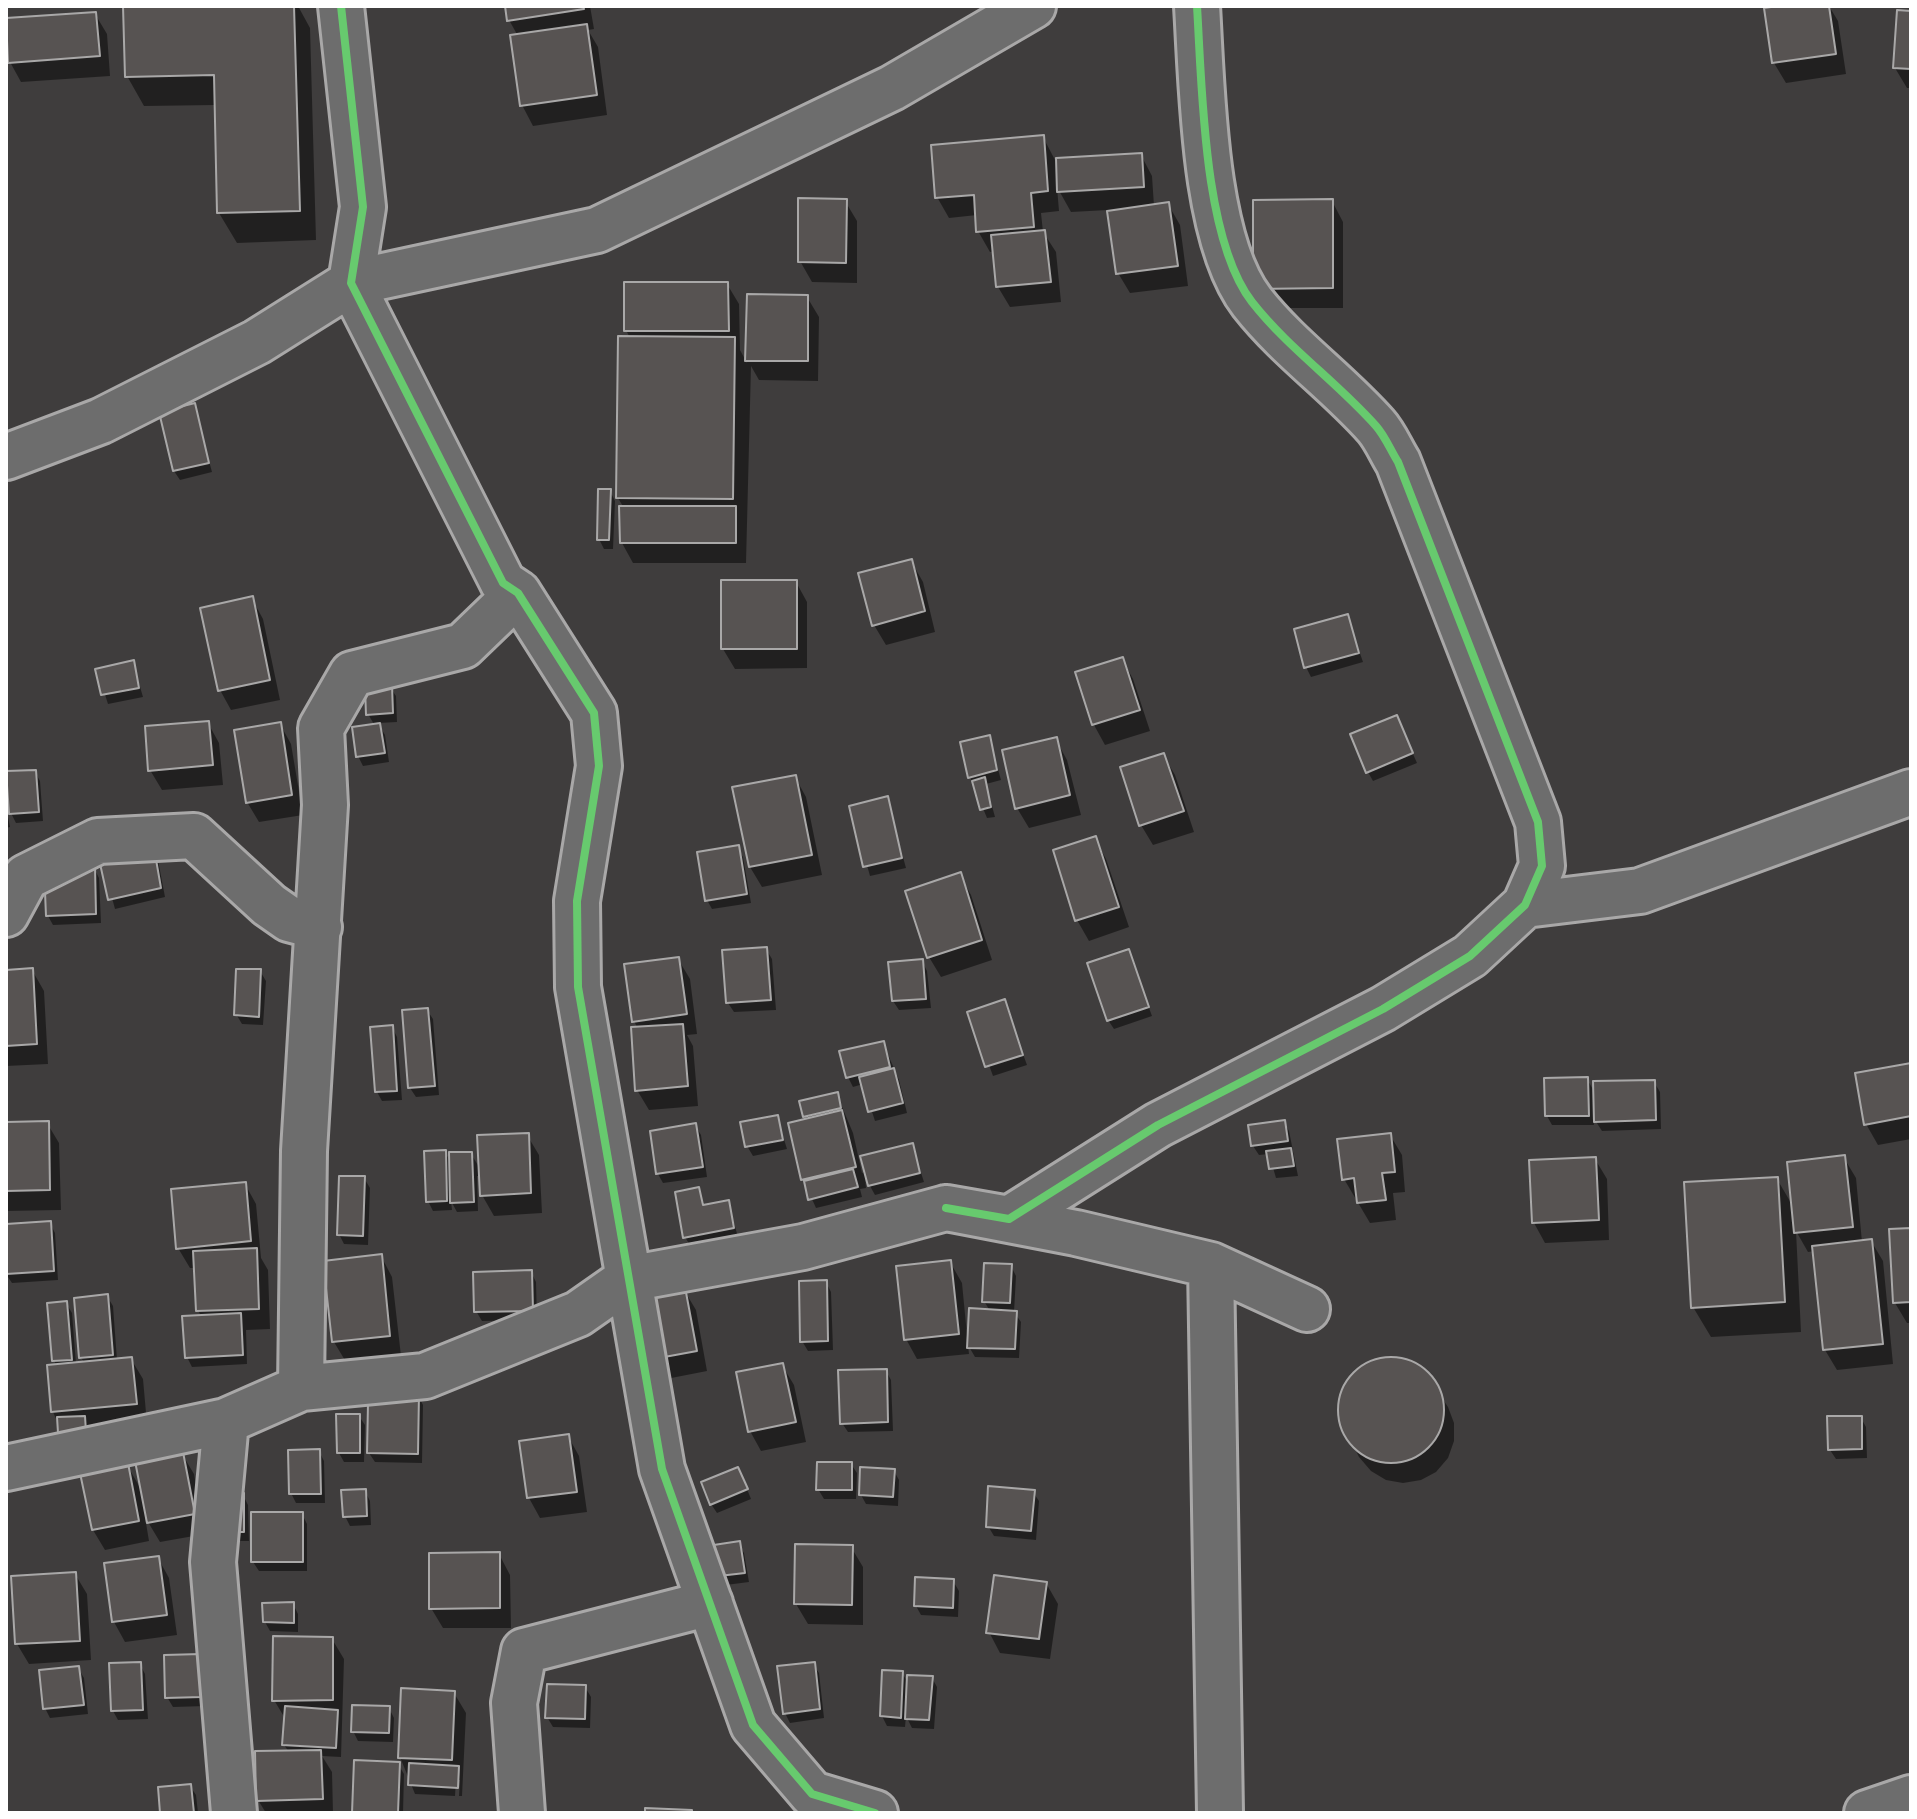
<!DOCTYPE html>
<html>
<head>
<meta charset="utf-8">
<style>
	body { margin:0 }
	#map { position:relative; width:1917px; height:1819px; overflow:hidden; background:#3f3d3d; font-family:Mynerve,sans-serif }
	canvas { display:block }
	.frame { position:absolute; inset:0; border:8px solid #fff; pointer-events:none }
</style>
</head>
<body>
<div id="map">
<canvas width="1917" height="1819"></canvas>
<div class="frame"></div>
</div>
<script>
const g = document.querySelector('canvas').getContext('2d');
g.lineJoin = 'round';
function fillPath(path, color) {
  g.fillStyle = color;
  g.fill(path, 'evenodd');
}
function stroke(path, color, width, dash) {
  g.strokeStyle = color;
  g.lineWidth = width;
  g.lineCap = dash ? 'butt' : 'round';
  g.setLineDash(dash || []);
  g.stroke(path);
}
const shadow = new Path2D(`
	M125,6H298L310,28L316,240L237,243L219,213L216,105L144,106L127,76Z
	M507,6H590L594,29L588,30L598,47L607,115L533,126L522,105L518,36L509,20Z
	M1791,6H1829L1838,21L1846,74L1786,83L1774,63Z
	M1911,13V88H1907L1895,68Z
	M95,14L107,34L110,76L21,82L10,62Z
	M1043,137L1055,160L1141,155L1152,176L1154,206L1168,204L1180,225L1188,286L1130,293L1118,273L1108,210L1071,212L1057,187L1059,211L1041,213L1043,232L1056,252L1061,302L1010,307L998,287L995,251L990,252L978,231L977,215L949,218L937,197Z
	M845,201L857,221V283L812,282L800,261Z
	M1332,201L1343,222V308H1267L1255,288Z
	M727,284L739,304L740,350L747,363L749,296L807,297L819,317L818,381L759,380L751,366L746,563H633L622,543L624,508L618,498L630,338L626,330Z
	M194,406L212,472L180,480L174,471Z
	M610,491L615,501L613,549H604L599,539Z
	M911,561L923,582L935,632L886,645L874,625Z
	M796,582L807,602V668L735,669L723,649Z
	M252,599L263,619L280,700L231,710L220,690Z
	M1347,616L1363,662L1311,677L1306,667Z
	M1122,659L1133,679L1150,731L1105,745L1094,725L1077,674Z
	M133,663L143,697L108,704L97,670Z
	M390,687L396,696L397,722L378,723L385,735L389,762L363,766L358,756L375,726L368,714Z
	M208,723L219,743L223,785L162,790L150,770Z
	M280,724L291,744L303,815L259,822L247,802Z
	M1401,727L1417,763L1373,781L1368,772Z
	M989,737L1001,780L986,784L995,817L987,818L970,777Z
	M1056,740L1067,760L1081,815L1029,828L1017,808Z
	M1163,755L1175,775L1194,832L1153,845L1141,825Z
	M35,772L40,781L43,821L16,823L11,813Z
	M795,777L806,797L822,875L762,887L750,867Z
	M887,799L906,868L870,876L851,807Z
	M6,807L10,827L6,828Z
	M1095,839L1106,859L1129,927L1089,941L1077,920L1055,851Z
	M737,848L743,857L751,903L712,909L707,900Z
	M158,860L165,897L115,909L102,861Z
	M94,868L99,878L101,923L53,925L48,916Z
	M960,875L971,895L992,960L941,977L929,957Z
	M766,949L772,959L776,1010L734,1012L728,1003Z
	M1128,951L1152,1016L1114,1029L1108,1020Z
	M678,959L690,979L697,1034L687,1035L693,1046L698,1106L649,1110L637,1090L638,1029L634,1021Z
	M922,961L927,971L931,1008L899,1010L893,1001Z
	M32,970L44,991L48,1064L6,1066V972Z
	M260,971L266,981L263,1025L242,1024L236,1014Z
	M1004,1002L1027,1065L993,1076L970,1013Z
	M427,1010L433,1019L439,1095L416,1097L410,1088Z
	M392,1027L397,1037L402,1100L382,1101L377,1092Z
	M883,1043L899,1080L907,1113L875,1121L863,1084L853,1087L848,1077Z
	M1911,1065V1139L1878,1145L1866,1124Z
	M1587,1079L1595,1093L1654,1082L1660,1092L1661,1129L1602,1131L1593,1117L1594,1125H1552L1547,1116Z
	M837,1095L853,1133L862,1173L912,1145L924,1182L875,1195L865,1177L866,1188L860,1189L862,1197L816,1208L803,1179L807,1121L802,1103Z
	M777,1117L787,1149L753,1156L747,1146Z
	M1284,1122L1289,1131L1298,1176L1276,1178L1269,1154L1259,1155L1253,1146Z
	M47,1123L59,1143L61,1210L6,1211V1124Z
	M695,1125L701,1135L707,1177L663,1183L658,1174Z
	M527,1135L539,1155L542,1213L494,1216L482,1195L481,1176H477L478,1211L457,1212L451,1201L452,1210L433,1211L428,1201L445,1152L451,1163L471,1154L481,1170Z
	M1390,1135L1402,1155L1405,1192L1393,1193L1396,1220L1370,1223L1344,1179Z
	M1844,1158L1856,1178L1862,1242L1871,1241L1883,1261L1893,1364L1837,1370L1825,1350L1815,1251L1808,1252L1796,1231L1801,1332L1711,1337L1693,1307L1777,1179L1794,1208Z
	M1595,1159L1607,1179L1609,1240L1545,1243L1534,1223Z
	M364,1178L370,1188L368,1245L344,1244L339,1234Z
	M245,1184L256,1204L261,1258L268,1270L270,1329L246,1330L247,1364L192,1367L187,1357L202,1317L198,1311L196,1268H190L178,1248Z
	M698,1190L705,1207L728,1202L738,1237L691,1247L685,1237Z
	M50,1223L55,1233L58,1280L12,1283L6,1274V1226Z
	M1911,1230V1323H1907L1895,1303Z
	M381,1256L392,1277L401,1356L346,1362L334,1342Z
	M950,1262L962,1283L967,1335L990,1311L984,1301L1011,1266L1016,1276L1014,1312L1021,1322L1019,1358L975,1357L968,1345L969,1354L917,1359L906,1339Z
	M531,1272L536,1282L537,1320L482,1321L476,1311Z
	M826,1282L831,1292L833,1350L808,1351L802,1341Z
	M684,1290L696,1310L707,1371L661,1380L649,1360Z
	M107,1296L113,1306L117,1360L131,1359L143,1379L147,1424L66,1442L53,1412L57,1366L54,1361L66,1303L72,1313L76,1364L85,1363L81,1358Z
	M1392,1358L1409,1362L1424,1371L1448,1407L1454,1423V1441L1448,1458L1436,1472L1421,1480L1403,1483L1386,1480L1371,1471L1359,1457L1340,1419L1341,1401L1347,1384L1359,1370L1374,1361Z
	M782,1365L794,1385L806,1442L761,1451L750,1431Z
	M886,1371L891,1380L893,1431L848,1432L842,1423Z
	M418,1395L423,1405L422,1463L375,1462L369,1453Z
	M359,1416L365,1425L364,1462H344L339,1453Z
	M1861,1418L1866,1427L1867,1458L1836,1459L1830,1450Z
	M568,1436L579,1456L587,1512L540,1518L529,1498Z
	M319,1451L324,1461L325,1503H296L291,1493Z
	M182,1454L194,1474L205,1534L160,1542L145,1517L149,1541L105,1550L93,1530L127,1465L142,1491Z
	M851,1464L857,1473L856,1499H824L818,1489Z
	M894,1471L899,1480L898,1506L866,1504L861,1495Z
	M743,1479L751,1499L717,1513L711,1504Z
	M365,1491L370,1501L371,1525L350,1526L345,1516Z
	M1033,1492L1039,1501L1036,1540L994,1536L988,1526Z
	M243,1495L248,1505L249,1541H235Z
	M302,1514L307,1524V1571H259L253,1562Z
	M739,1544L744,1553L749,1582L718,1586Z
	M851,1547L863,1567V1625L808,1624L796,1604Z
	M499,1554L510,1575L511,1628H443L431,1608Z
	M158,1558L169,1578L177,1635L125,1642L114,1622Z
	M75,1574L87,1594L91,1660L29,1664L17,1644L13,1578Z
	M953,1581L959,1591L958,1617L921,1615L916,1606Z
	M1046,1583L1058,1604L1050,1659L1000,1653L989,1632Z
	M293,1604L298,1614V1632L270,1631L265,1622Z
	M332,1639L344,1659L341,1757L322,1756L332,1772L333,1813H266L258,1800L289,1752L284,1745L286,1720L274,1700Z
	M200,1656L206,1706L173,1707L167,1697Z
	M140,1664L145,1674L148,1719L118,1720L113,1711Z
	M813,1664L819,1673L824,1718L790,1723L785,1713Z
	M78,1668L84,1678L88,1714L50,1718L45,1708Z
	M902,1673L909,1684L932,1678L937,1687L934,1729L912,1728L906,1716L905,1727L887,1726L882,1716Z
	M585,1687L591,1697L590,1728L553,1727L547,1717Z
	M454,1693L466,1713L462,1796H459L460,1780H456L455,1796L415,1794L400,1757Z
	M389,1708L394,1718L393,1742L358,1741L353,1731Z
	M398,1764L404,1774L403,1813H354Z
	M190,1786L196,1795L198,1813H162Z`);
const building = new Path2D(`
	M123,6H294L300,211L217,213L214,75L125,77Z
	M505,6H583L584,9L507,21Z
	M1778,6H1829L1836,54L1772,63L1764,8Z
	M1897,10L1911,11V69L1893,68Z
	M96,12L100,56L8,63L6,18Z
	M587,24L597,95L520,106L510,35Z
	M1044,135L1048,191L1031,193L1034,227L976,232L974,195L935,198L931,145Z
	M1142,153L1144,187L1057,192L1056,158Z
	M798,198L847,199L846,263L798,262Z
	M1333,199V288L1253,289V200Z
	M1169,202L1178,266L1116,274L1107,211Z
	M1045,230L1051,282L996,287L991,235Z
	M624,282H728L729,331H624Z
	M747,294L808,295V361H745Z
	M618,336L735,337L733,499L616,498Z
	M195,403L209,463L173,471L159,412Z
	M598,489H611L609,540H597Z
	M619,506H736V543H620Z
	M912,559L925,611L872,626L858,573Z
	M721,580H797V649H721Z
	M253,596L270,680L218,691L200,608Z
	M1348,614L1359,653L1304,668L1294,629Z
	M1123,657L1140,710L1092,725L1075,672Z
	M134,660L139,688L101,695L95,669Z
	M392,685L393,713L366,715L365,687Z
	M1397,715L1413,753L1366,773L1350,734Z
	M209,721L213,765L148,771L145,726Z
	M281,722L292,795L246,803L234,730Z
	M380,723L385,753L356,757L352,727Z
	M990,735L997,770L968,778L960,742Z
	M1057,737L1070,795L1015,809L1002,750Z
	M1164,753L1184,811L1139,826L1120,767Z
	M36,770L39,812L9,814L6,771Z
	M796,775L812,855L749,867L732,787Z
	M985,777L991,807L980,810L972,781Z
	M888,796L902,858L863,867L849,806Z
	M1096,836L1119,907L1075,921L1053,850Z
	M739,845L747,894L705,901L697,852Z
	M154,848L161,888L108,900L99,859Z
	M95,866L96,914L46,916L44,868Z
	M961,872L982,940L927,958L905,891Z
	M767,947L771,1000L726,1003L722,950Z
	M1129,949L1149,1007L1107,1021L1087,963Z
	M679,957L687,1014L632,1022L624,964Z
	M923,959L926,999L892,1001L888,962Z
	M33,968L37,1044L6,1046V970Z
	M236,969H261L259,1017L234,1015Z
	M1005,999L1023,1055L985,1067L967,1012Z
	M428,1008L435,1086L408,1088L402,1010Z
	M683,1024L688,1086L635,1091L631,1027Z
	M393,1025L397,1091L375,1092L370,1027Z
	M884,1041L890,1067L846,1078L839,1051Z
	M1911,1063V1116L1864,1125L1855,1073Z
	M894,1068L903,1103L868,1112L859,1077Z
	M1588,1077L1589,1116H1545L1544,1078Z
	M1655,1080L1656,1120L1594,1122L1593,1081Z
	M838,1092L841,1108L803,1117L799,1101Z
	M842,1110L856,1167L801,1180L788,1123Z
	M778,1115L783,1140L745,1147L740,1122Z
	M1285,1120L1288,1141L1251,1146L1248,1125Z
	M49,1121L50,1190L6,1191V1122Z
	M696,1123L703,1167L656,1174L650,1131Z
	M529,1133L531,1193L480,1196L477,1135Z
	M1391,1133L1395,1172L1382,1173L1386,1200L1357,1203L1354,1178L1342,1180L1337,1139Z
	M913,1143L920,1173L868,1186L860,1156Z
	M1291,1148L1294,1166L1269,1169L1266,1151Z
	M446,1150L447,1201L426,1202L424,1151Z
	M449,1152H472L474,1202L450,1203Z
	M1845,1155L1853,1227L1794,1233L1787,1162Z
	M1596,1157L1599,1220L1532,1223L1529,1160Z
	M853,1169L858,1187L808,1200L804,1181Z
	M339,1176H365L363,1236L337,1235Z
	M1778,1177L1785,1302L1691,1308L1684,1182Z
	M246,1182L251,1241L176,1249L171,1189Z
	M699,1187L703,1205L729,1200L734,1228L683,1238L675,1192Z
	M51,1221L54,1271L6,1274V1224Z
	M1911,1228V1302L1893,1303L1889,1229Z
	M1872,1239L1883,1344L1823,1350L1812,1246Z
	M257,1248L259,1309L196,1311L193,1251Z
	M382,1254L390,1336L332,1342L323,1261Z
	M951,1260L959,1334L904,1340L896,1266Z
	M984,1263L1012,1264L1010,1303L982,1302Z
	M532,1270L533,1311L474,1312L473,1272Z
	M827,1280L828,1341L800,1342L799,1281Z
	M685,1287L697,1351L648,1360L636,1297Z
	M108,1294L113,1355L79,1358L74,1298Z
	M67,1301L72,1360L52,1361L47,1303Z
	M969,1308L1017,1311L1015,1349L967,1348Z
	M241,1313L243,1355L185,1358L182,1316Z
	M132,1357L137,1404L51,1412L47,1365Z
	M1338 1410a53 53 0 1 1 106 0a53 53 0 1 1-106 0Z
	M783,1363L796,1422L748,1432L736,1372Z
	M887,1369L888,1422L840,1424L838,1370Z
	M397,1393H419L418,1454L367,1453L368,1403H396Z
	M336,1414H360V1453H337Z
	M85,1416L86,1432L58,1433L57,1417Z
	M1827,1416H1862V1449L1828,1450Z
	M569,1434L577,1492L527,1498L519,1441Z
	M320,1449L321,1494H289L288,1450Z
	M183,1452L195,1514L147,1523L135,1461Z
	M817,1462H852V1490H816Z
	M128,1463L139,1521L92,1530L80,1473Z
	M738,1467L748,1489L710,1505L701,1482Z
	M860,1467L895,1469L893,1497L859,1495Z
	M988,1486L1035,1490L1031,1531L986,1527Z
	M366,1489L367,1516L343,1517L341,1490Z
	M227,1493H244V1532H228Z
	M251,1512H303V1562H251Z
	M740,1541L745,1573L710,1577L707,1546Z
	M795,1544L853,1545L852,1605L794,1604Z
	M500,1552V1608L429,1609V1553Z
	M159,1556L167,1615L112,1622L104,1563Z
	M76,1572L80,1641L15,1644L11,1576Z
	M994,1575L1047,1582L1039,1639L986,1633Z
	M915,1577L954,1579L953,1608L914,1606Z
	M294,1602V1623L263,1622L262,1603Z
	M273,1636L333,1637V1700L272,1701Z
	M201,1654L202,1697L165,1698L164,1655Z
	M141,1662L143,1710L111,1711L109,1663Z
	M815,1662L820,1709L783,1714L777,1666Z
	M79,1666L84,1705L43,1709L39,1670Z
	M882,1670L903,1671L901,1718L880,1716Z
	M907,1675L933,1676L929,1720L905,1719Z
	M547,1684L586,1685L585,1719L545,1718Z
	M401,1688L455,1691L452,1760L398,1758Z
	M352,1705L390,1706L389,1733L351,1732Z
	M285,1706L338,1710L336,1748L282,1745Z
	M321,1750L323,1799L256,1801L255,1751Z
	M354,1760L400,1762L398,1813H352Z
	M409,1763L459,1766L458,1788L408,1785Z
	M191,1784L194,1813H160L158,1787Z
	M645,1808L692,1810V1813H645Z`);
const minor = new Path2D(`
	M341,6L363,207L351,283L503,583L518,593L594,713L599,766L577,901L578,987L662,1469L753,1725L812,1794L875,1813
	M6,457L101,421L257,342L351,283L597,230L892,88L1033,6
	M1525,905L1640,891L1911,792
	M6,914L26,877L98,841L194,836L269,905L289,919L319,927
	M946,1208L1009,1219L1158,1125L1383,1009L1470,956L1525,905L1542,866L1538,822L1398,462C1391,451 1385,436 1376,426C1337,382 1288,348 1252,302C1203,239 1202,85 1197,6
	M1211,1265L1220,1813
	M301,1388L304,1151L325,805L321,728L352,674L463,646L518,593
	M226,1421L213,1562L234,1813
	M6,1468L226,1421L301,1388L425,1376L578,1314L628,1279L803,1247L946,1208L1076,1233L1211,1265L1307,1309
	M522,1813L514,1703L524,1651L710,1603
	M1867,1813L1911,1798`);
const cycleway = new Path2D(`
	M341,6L363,207L351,283L503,583L518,593L594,713L599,766L577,901L578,987L662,1469L753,1725L812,1794L875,1813
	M946,1208L1009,1219L1158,1125L1383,1009L1470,956L1525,905L1542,866L1538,822L1398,462C1391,451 1385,436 1376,426C1337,382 1288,348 1252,302C1203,239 1202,85 1197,6`);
fillPath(shadow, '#0007');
fillPath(building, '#575352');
stroke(building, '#a9a8a8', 2);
stroke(minor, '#a9a8a8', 50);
stroke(minor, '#6d6d6d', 44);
stroke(cycleway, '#67ca6e', 8);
</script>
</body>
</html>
